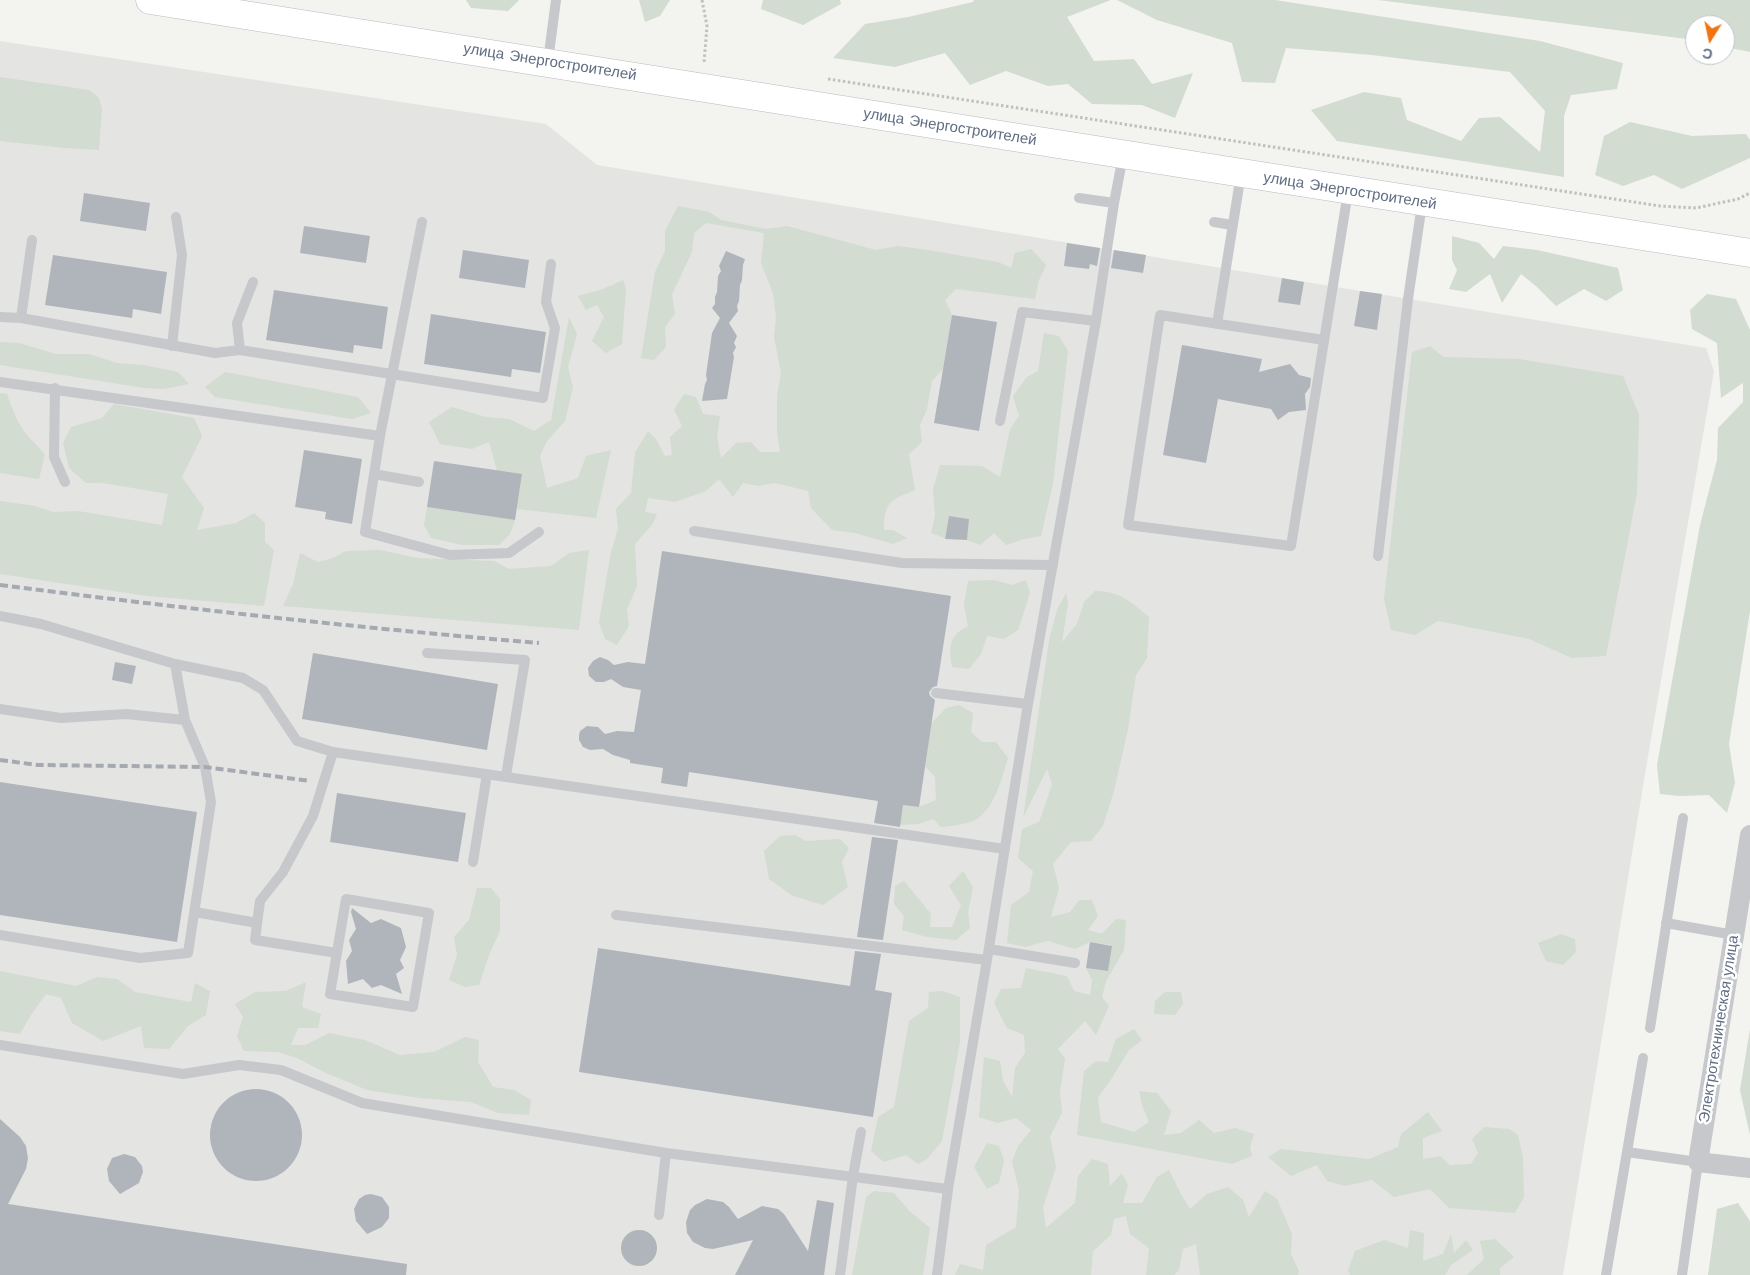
<!DOCTYPE html>
<html>
<head>
<meta charset="utf-8">
<style>
	body { margin:0 }
	#map { position:relative; width:1750px; height:1275px; overflow:hidden; background:#f3f4ef; font-family:"Work Sans",sans-serif }
	canvas { display:block }
	.north { position:absolute; left:1685px; top:15px; width:50px; height:50px; box-sizing:border-box; background:#fff; border:1px solid #bfc5cd; border-radius:50%; rotate:190deg; font-size:14px; font-weight:700; line-height:20px; text-align:center; color:#606d83 }
	.north::after { content:''; display:block; margin:auto; width:18px; height:22px; background:#f17312; clip-path:polygon(50% 0,100% 100%,50% 72%,0 100%) }
</style>
</head>
<body>
<div id="map">
<canvas width="1750" height="1275"></canvas>
<div class="north">С</div>
</div>
<script>
const g = document.querySelector('canvas').getContext('2d');
g.lineJoin = 'round';
function fillPath(path, color) {
  g.fillStyle = color;
  g.fill(path, 'evenodd');
}
function stroke(path, color, width, dash) {
  g.strokeStyle = color;
  g.lineWidth = width;
  g.lineCap = dash ? 'butt' : 'round';
  g.setLineDash(dash || []);
  g.stroke(path);
}
function label(font, color, halo, rows, align = 'center') {
  g.font = font + ' "Work Sans",sans-serif';
  g.lineWidth = 5;
  g.setLineDash([]);
  g.textBaseline = 'middle';
  g.strokeStyle = halo;
  g.fillStyle = color;
  for (const [text, x, y, turn = 0] of rows) {
    g.save();
    g.translate(x, y);
    g.rotate((+turn || 0) * Math.PI / 180);
    g.textAlign = isNaN(turn) ? turn : align;
    if (halo) g.strokeText(text, 0, 0);
    g.fillText(text, 0, 0);
    g.restore();
  }
}
const built = new Path2D(`
	M0,41L546,124L597,165L1706,348L1714,371L1646,768L1563,1275H0Z`);
const green = new Path2D(`
	M466,0H519L508,11L471,8Z
	M639,0H670L660,16L645,22Z
	M763,0H840L841,4L803,25L761,9Z
	M974,0H1111L1067,17L1094,61L1134,59L1152,84L1193,73L1175,118L1142,105L1092,104L1068,84L1048,86L1006,71L970,85L945,53L895,67L833,58L865,24L908,17L973,2Z
	M1117,0H1275L1540,41L1623,63L1617,89L1571,95L1564,116V177L1337,141L1311,110L1364,92L1401,98L1407,120L1461,141L1479,118L1500,117L1540,152L1545,111L1510,72L1372,55L1286,48L1275,83L1242,82L1232,43L1157,20Z
	M1378,0H1750V52L1725,47V25H1695V40Z
	M0,77L89,90L99,98L102,109L99,150L65,148L0,141Z
	M1630,122L1692,136L1746,134L1750,140V158L1682,189L1654,175L1623,186L1595,175L1604,136Z
	M678,206L709,212L721,220L766,229L787,226L876,250L898,246L928,250L998,262L1011,268L1015,253L1031,249L1046,265L1039,280L1035,299L956,289L945,300L952,315L943,369L932,381L927,409L920,425L922,442L909,454L915,490C891,500 884,501 884,530H893L907,538L893,544L855,533L832,530L811,508L808,491L775,483L758,486L743,483L733,497L719,479L706,491L675,502L648,498L645,512L657,514L652,525L635,544L637,586L627,609L629,626L617,645L605,639L599,622L611,552L618,529L616,509L631,493L635,453L648,431L656,439L665,456L672,455L670,437L682,426L674,410L684,394L696,397L703,414L720,416L717,437L721,458L736,443L751,442L760,452H780L777,432V396L781,373L774,337L776,317L773,293L761,263L764,233L706,223L694,233L692,252L672,294L675,314L665,327L666,347L654,360L641,358L655,272L665,251V231Z
	M1452,236L1479,243L1494,259L1503,246L1537,250L1618,268L1623,290L1606,301L1584,289L1556,306L1537,287L1521,274L1502,303L1490,274L1466,292L1449,289L1457,270L1452,260Z
	M623,280L626,289L622,344L606,353L592,341L604,317L597,305L586,310L578,296L603,289Z
	M1707,294L1736,299L1750,330V611L1729,744L1735,783L1727,813L1709,795L1680,796L1660,794L1657,765L1700,525L1717,460L1718,428L1743,402V383L1721,398L1717,343L1692,329L1690,310Z
	M569,317L577,334L568,367L573,387L565,421L547,441L540,456L547,488L578,478L586,456L611,450L596,518L517,509L522,475L497,471L489,442L472,449L440,444L429,422L452,407L486,417L509,419L534,431L551,420Z
	M1044,333L1059,336L1068,351L1053,483L1041,536L1024,539L1006,545L994,533L980,545L967,540L969,519L949,516L945,538L931,533L935,516L933,489L940,465L982,466L1000,477L1010,429L1019,416L1013,396L1027,377L1038,371Z
	M0,342L19,343L56,354H89L117,363L144,365L178,372L189,384L164,389L144,388L0,365Z
	M1430,346L1443,357L1519,359L1623,376L1639,415L1637,493L1606,656L1572,658L1529,639L1438,621L1415,635L1391,630L1384,599L1412,352Z
	M225,372L358,397L371,413L352,419L215,397L205,387Z
	M0,393L7,394C17,424 23,432 45,454L39,479L0,473Z
	M114,404L194,418L202,436L182,477L204,508L197,530L236,523L254,513L265,523V542L274,550L264,606L147,596L0,574V501L35,506L53,512L78,511L162,525L168,494L103,483H86L69,468L63,443L71,427L102,418Z
	M427,507L515,520L510,534L499,545H462L431,538L424,525Z
	M380,550L418,558L494,561L509,569L551,566L569,553L589,550L579,630L283,606L293,584L300,553L318,562L333,558L346,551Z
	M994,580L1012,585L1026,580L1030,593L1018,630L1004,639L987,636L981,654L969,669L952,667C949,647 948,636 968,626L964,605L968,581Z
	M1095,591C1120,591 1131,602 1149,617L1147,658L1136,675L1128,729L1114,791L1103,826L1091,841L1071,842L1053,864L1059,888L1051,917L1070,912L1079,900H1092L1098,916L1088,930L1102,934L1116,919L1126,920L1124,950L1106,981L1102,997L1109,1006L1096,1035L1085,1021L1058,1049L1065,1059L1060,1091L1062,1113L1050,1137L1056,1167L1043,1208L1046,1228L1075,1203L1078,1176L1092,1159L1108,1164L1110,1186L1122,1173L1128,1185L1123,1203H1142L1157,1177L1169,1170L1181,1194L1190,1209L1207,1194L1228,1187L1243,1200L1249,1217L1265,1191L1277,1199L1292,1234L1291,1254L1299,1271L1298,1275H1200L1196,1244L1183,1249L1179,1270L1174,1275H1146L1149,1248L1130,1234L1126,1216L1114,1219L1111,1235L1093,1251L1091,1275H955L960,1264L983,1270L986,1245L1016,1227L1019,1190L1012,1162L1018,1146L1031,1130L1016,1118L998,1123L979,1117L984,1057L1000,1061L1003,1081L1012,1097L1015,1068L1025,1053L1024,1035L1007,1028L994,1003L1001,989L1021,988L1026,968L1067,976L1074,991L1090,995L1092,980L1086,968L1108,971L1111,945L1090,942L1075,949L1048,941L1025,947L1007,943L1011,905L1029,892L1033,871L1018,858L1022,829L1039,822L1052,785L1047,769L1023,818L1049,641L1057,610L1066,593L1068,603L1062,642L1077,624L1084,602Z
	M959,705L973,713L971,732L982,742H996L1008,758C1002,777 997,800 982,815C974,824 952,826 941,827L933,819L919,824L900,825L903,805L919,807L936,800L935,777L925,766L931,724L946,708Z
	M795,835L806,841L840,839L849,848L842,862L848,887L823,905L793,896L769,879L764,851L780,836Z
	M963,871L973,887L968,913L970,928L956,940L927,937L902,930L904,916L894,904L895,886L904,881L931,914L930,927H952L961,905L949,886Z
	M477,888H491L500,899V931L489,955L479,985L465,987L449,980L457,955L454,937L469,920Z
	M1561,934L1575,939L1576,952L1563,965L1546,961L1538,943Z
	M0,971L76,986L97,977L117,979L135,992L191,1002L195,983L210,991L206,1015L188,1026L169,1049L144,1048L141,1026L103,1041L72,1023L61,998L46,994L31,1015L20,1034L0,1031Z
	M306,982L302,1007L321,1014L318,1028H298L291,1045H305L329,1033L365,1040L400,1055L434,1052L465,1037L479,1040L478,1062L493,1087L514,1090L531,1100L529,1115L498,1113L471,1102L419,1098L367,1090L326,1073L297,1058L278,1052L244,1051L237,1036L243,1017L235,1004L255,992L286,991Z
	M942,991L960,997V1042L942,1141L927,1159L918,1164L906,1155L884,1162L871,1151L878,1117L894,1107L909,1021L928,1008L929,992Z
	M1165,992H1181L1183,1004L1175,1015L1154,1014L1155,1001Z
	M1134,1029L1142,1040L1129,1050L1108,1084L1098,1097L1101,1122L1134,1132L1149,1122L1142,1105L1139,1091L1157,1093L1171,1111L1164,1135L1181,1133L1199,1120L1214,1133L1235,1128L1254,1134L1250,1147L1252,1156L1232,1164L1077,1135L1084,1071L1096,1061L1108,1062L1116,1039Z
	M1750,1029V1135L1740,1090Z
	M1428,1112L1442,1131L1423,1138V1159L1440,1156L1450,1165L1471,1164L1478,1153L1472,1139L1484,1127L1509,1129L1518,1135L1523,1157L1524,1197L1515,1213L1449,1208L1430,1189L1394,1197L1372,1180L1345,1186L1327,1181L1317,1165L1291,1176L1268,1157L1281,1149L1369,1159L1398,1147L1401,1134Z
	M987,1143L999,1146L1004,1161L999,1183L987,1189L974,1167Z
	M874,1191L894,1193L909,1211L930,1228L923,1275H852L866,1197Z
	M1738,1203L1750,1221V1275H1708L1717,1209Z
	M1410,1230L1424,1233L1423,1261L1443,1254L1451,1234L1454,1253L1466,1240L1473,1250L1451,1265L1445,1275H1350L1348,1271L1355,1251L1384,1240L1408,1248Z
	M1495,1239L1514,1257L1500,1268V1275H1467L1484,1259L1480,1241Z`);
const building = new Path2D(`
	M84,193L150,203L146,231L80,221Z
	M304,226L370,236L366,263L300,253Z
	M1067,243L1100,248L1097,266L1090,264L1089,269L1064,266Z
	M463,250L529,260L525,288L459,278Z
	M1114,250L1146,255L1143,273L1111,268Z
	M726,251L745,259L743,265L742,280L740,285L739,301L737,306L738,311L729,323L737,336L734,343L736,347L733,353L734,357L727,399L702,401L705,384L707,380L706,375L712,333L720,318L712,308L715,304V297L717,292L718,276L721,271L719,266Z
	M53,255L167,272L161,314L133,309L132,318L45,305Z
	M1282,278L1304,282L1300,305L1278,302Z
	M274,290L388,307L382,349L354,345L353,353L266,340Z
	M1360,291L1382,294L1377,330L1354,326Z
	M431,314L546,332L540,373L512,369L511,377L424,364Z
	M952,315L997,322L979,431L934,423Z
	M1182,345L1262,359L1259,372L1290,364L1299,375L1311,378L1310,387L1305,394L1306,410L1289,412L1278,420L1271,409L1218,399L1206,463L1163,455Z
	M304,450L362,459L352,524L325,519L326,512L295,507Z
	M434,461L522,474L515,520L427,507Z
	M949,516L969,519L967,540L945,539Z
	M662,551L951,596L937,686L933,687L929,692L930,696L935,700L919,807L903,805L900,827L874,823L878,801L689,772L687,787L661,783L663,768L630,763V760L613,755L603,749L590,750L583,747L579,740V735L580,731L587,726L598,727L605,734L617,731L634,732L641,690L623,687L611,679L604,682H596L589,676L588,668L593,661L600,657L608,660L614,665L628,662L645,664Z
	M313,653L498,684L487,750L302,719Z
	M115,662L136,666L132,684L112,680Z
	M0,782L197,812L177,942L0,915Z
	M337,793L466,813L458,862L330,842Z
	M872,837L898,840L883,940L857,937Z
	M352,908L371,923L381,919L401,928L406,947L400,960L404,968L396,974L402,994L381,985L372,988L363,979L348,984L346,961L352,951L349,940L356,929L351,912Z
	M1090,942L1112,946L1108,971L1086,968Z
	M598,948L850,986L855,951L881,954L875,990L892,993L873,1117L579,1072Z
	M210 1135a46 46 0 1 1 92 0a46 46 0 1 1-92 0Z
	M0,1119L20,1137L26,1146L28,1158L26,1169L8,1204L407,1264L406,1275H0Z
	M124,1154L135,1157L142,1166L143,1172L139,1183L120,1194L109,1181L107,1169L112,1158Z
	M371,1194L382,1197L389,1207V1218L382,1227L367,1234L356,1221L354,1209L359,1199L365,1195Z
	M707,1199L723,1202L729,1207L738,1219L762,1206L778,1209L784,1214L808,1251L817,1200L834,1203L824,1275H735L753,1240L713,1249L705,1248L693,1242L687,1233L686,1222L690,1210L695,1205Z
	M621 1248a18 18 0 1 1 36 0a18 18 0 1 1-36 0Z`);
const path = new Path2D(`
	M702,0L707,26L704,63
	M828,79L1660,206L1696,208L1738,199L1750,193`);
const service = new Path2D(`
	M548,61L556,0
	M1079,198L1114,203
	M422,222L380,436L365,532L450,555L509,553L539,532
	M1214,222L1232,225
	M0,317L21,318L215,353L240,350L543,398L555,328L546,302L551,264
	M21,318L32,240
	M1217,324L1241,174
	M1324,340L1160,315L1128,525L1291,546L1348,192
	M172,346L182,255L176,217
	M240,350L237,323L253,282
	M0,382L380,436
	M55,388L54,457L65,482
	M1000,421L1022,312L1096,321
	M374,474L419,482
	M694,531L902,563L1053,565
	M1378,556L1408,299L1422,204
	M0,616L41,624L175,664L243,678L263,690L297,741L333,752L1005,849
	M427,653L525,660L506,776
	M936,693L1028,704
	M0,709L61,718L126,714L185,720
	M333,752L313,816L283,872L260,901L255,940L337,953
	M473,862L487,774
	M346,899L429,913L413,1007L330,994Z
	M195,912L257,923
	M616,915L987,960
	M1666,923L1734,935
	M0,935L140,958L188,953L211,802L205,767L185,720L175,664
	M989,949L1075,963
	M1650,1028L1683,818
	M0,1045L183,1074L239,1065L281,1070L362,1103L666,1153L948,1189
	M1627,1152L1698,1162L1682,1275
	M659,1215L666,1153
	M840,1275L853,1176L861,1132
	M937,1275L948,1189L987,960L1028,704L1096,321L1114,203L1123,156
	M1606,1275L1643,1058`);
const minor = new Path2D(`
	M1750,835L1698,1162L1750,1168`);
const secondary = new Path2D(`
	M150,0C684,83 1216,171 1750,253`);
const rail = new Path2D(`
	M0,585C179,608 359,628 539,643
	M0,760L38,765L205,767L310,781`);
const streetNames = [
	["улица Энергостроителей",550,62,9],
	["улица Энергостроителей",950,127,9],
	["улица Энергостроителей",1350,191,9],
	["Электротехническая улица",1719,1029,-81]
];
fillPath(built, '#e4e4e3');
fillPath(green, '#d2dcd0');
fillPath(building, '#b0b5bc');
stroke(secondary, '#b7bbc0', 29);
stroke(path, '#bec0c2', 3, [2.5, 2.5]);
stroke(service, '#c6c8cc', 10);
stroke(minor, '#c6c8cc', 20);
stroke(secondary, '#fff', 28);
stroke(rail, '#a5a9b0', 4, [8, 4]);
label('15px', '#606d83', '#fff', streetNames);
</script>
</body>
</html>
